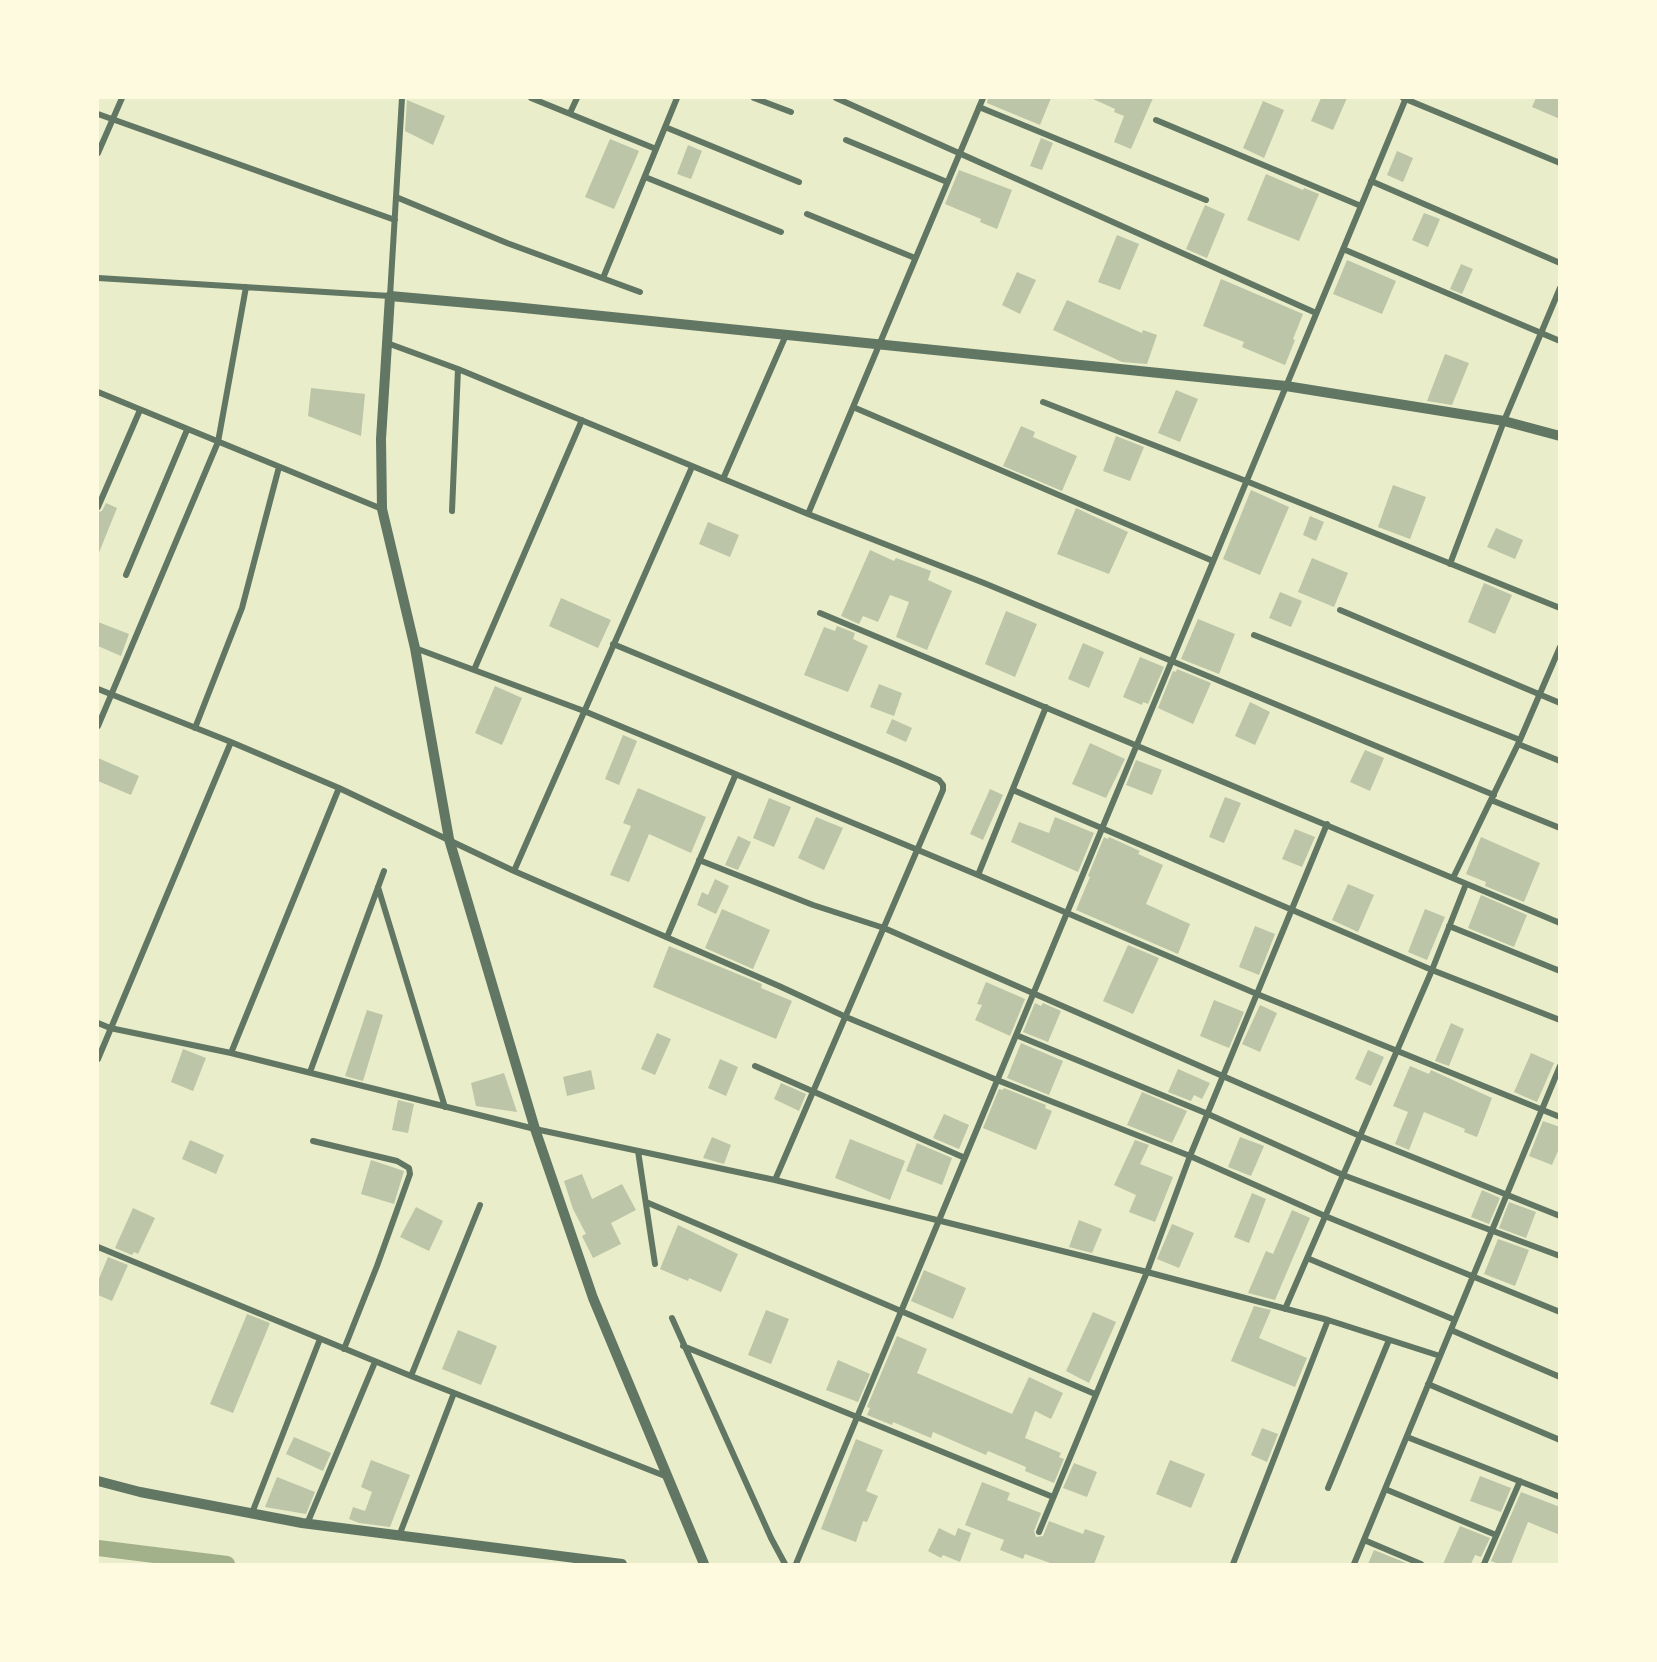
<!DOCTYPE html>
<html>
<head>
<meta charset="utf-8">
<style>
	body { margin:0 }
	#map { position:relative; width:1657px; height:1662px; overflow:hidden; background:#e9edc9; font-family:Manrope,sans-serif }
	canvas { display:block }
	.frame { position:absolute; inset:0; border:99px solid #fefae0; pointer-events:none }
</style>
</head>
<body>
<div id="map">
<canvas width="1657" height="1662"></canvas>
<div class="frame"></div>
</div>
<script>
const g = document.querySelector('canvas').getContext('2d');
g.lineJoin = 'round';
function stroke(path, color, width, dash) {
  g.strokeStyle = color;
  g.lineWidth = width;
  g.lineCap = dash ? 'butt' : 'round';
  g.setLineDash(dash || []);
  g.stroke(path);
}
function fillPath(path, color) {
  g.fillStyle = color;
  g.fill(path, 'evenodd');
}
const canal = new Path2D(`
	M98,1548L227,1564`);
const building = new Path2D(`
	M988,98H1051L1040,125L987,103Z
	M1091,98H1153L1131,149L1114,142L1124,116L1114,112L1115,109Z
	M1321,98H1347L1333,130L1311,121Z
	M1536,98H1560V119L1532,107Z
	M407,100L445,116L433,145L405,131Z
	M1263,101L1284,110L1264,158L1243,148Z
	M1041,138L1053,143L1042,170L1030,166Z
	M610,139L639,151L614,209L585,197Z
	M688,145L702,151L691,179L677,174Z
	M1397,151L1413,158L1403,182L1387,175Z
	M959,170L1012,190L997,229L980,222L981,219L945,204Z
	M1266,174L1303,190L1304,188L1319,194L1299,241L1247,220Z
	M1205,205L1225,214L1207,258L1186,249Z
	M1424,213L1440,219L1428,247L1412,240Z
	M1117,235L1139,244L1120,290L1098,282Z
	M1347,260L1396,281L1382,314L1333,294Z
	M1461,264L1473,269L1462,294L1450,289Z
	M1017,272L1036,280L1020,314L1002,305Z
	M1221,279L1303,314L1293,339L1295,340L1285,365L1242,347L1244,342L1203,326Z
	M1067,300L1142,333L1143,330L1157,335L1147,364L1122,362L1053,330Z
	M1445,354L1469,363L1452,405L1427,401Z
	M311,388L365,394L361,436L308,416Z
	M1176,390L1198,399L1180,442L1158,433Z
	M1021,426L1035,432L1033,437L1077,456L1062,491L1003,466Z
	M1116,436L1144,447L1130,481L1103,471Z
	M1393,485L1426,497L1410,539L1378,527Z
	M1251,490L1289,507L1260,575L1223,559Z
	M106,503L117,508L98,555V512L102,511Z
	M1076,508L1128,532L1109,574L1057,554Z
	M1310,516L1324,522L1316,541L1303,535Z
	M708,522L739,535L730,557L699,544Z
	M1496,528L1523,540L1515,559L1487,547Z
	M870,550L894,561L896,558L931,571L928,580L952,591L927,650L896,637L909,602L890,595L878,622L863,616L859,624L841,616Z
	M1312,558L1348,573L1334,607L1298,592Z
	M1484,583L1512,595L1495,634L1468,622Z
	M1280,592L1302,601L1291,627L1269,618Z
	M561,598L611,620L598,648L549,626Z
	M1006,611L1037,624L1015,677L985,664Z
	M1198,619L1235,634L1219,674L1181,659Z
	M98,622L129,634L121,656L98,646Z
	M837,626L855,633L853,639L868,646L848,692L804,675L824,627L835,631Z
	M1083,643L1104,652L1089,688L1068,679Z
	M1140,657L1164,667L1148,704L1143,702L1142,705L1123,697Z
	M1177,669L1211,683L1193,724L1158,708L1173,671L1176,672Z
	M879,684L902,693L894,716L870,707Z
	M495,686L522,698L502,745L475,733Z
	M1250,702L1270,712L1255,745L1235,736Z
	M892,719L912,728L906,742L886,733Z
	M623,735L637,741L619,785L605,779Z
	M1090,743L1125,759L1106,798L1072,784Z
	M1365,750L1384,758L1370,791L1350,782Z
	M98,758L139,776L131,795L98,781Z
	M1136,760L1162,770L1152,795L1126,785Z
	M638,788L706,817L691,853L649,834L629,882L610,875L631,826L623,823Z
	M990,789L1003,795L983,840L970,834Z
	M1225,797L1241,803L1224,843L1209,837Z
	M769,798L791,807L774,847L753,838Z
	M816,817L843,828L824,870L798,858Z
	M1055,817L1094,833L1078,872L1011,842L1019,822L1049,833Z
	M1295,829L1315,837L1302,867L1282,859Z
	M738,836L751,842L738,870L725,865Z
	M1104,837L1108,839L1109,837L1140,851L1138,854L1163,865L1146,904L1190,924L1178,954L1076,910L1090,877L1088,876Z
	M1481,837L1540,863L1524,902L1485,886L1486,882L1466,874Z
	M715,879L729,886L716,914L697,905L702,892L708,895Z
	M1348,884L1374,895L1358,932L1332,920Z
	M1481,895L1527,915L1514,947L1468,928Z
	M722,909L770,930L753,969L705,948Z
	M1425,909L1445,917L1427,960L1408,952Z
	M1255,926L1275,934L1259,975L1239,967Z
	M1128,945L1159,958L1133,1014L1103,1001Z
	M669,946L762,984L761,988L792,1001L776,1039L653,987Z
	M986,982L1025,999L1010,1036L975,1020L982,1005L977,1004Z
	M1214,1000L1244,1012L1229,1048L1200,1036Z
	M1035,1003L1041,1006L1043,1003L1061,1011L1048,1042L1023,1032Z
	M1260,1005L1277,1013L1260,1052L1242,1044Z
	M367,1010L383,1015L363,1081L345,1076Z
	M1451,1023L1464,1029L1449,1066L1435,1061Z
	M657,1033L671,1039L655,1075L641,1069Z
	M1021,1043L1063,1061L1049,1095L1007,1078Z
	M183,1049L206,1058L193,1091L171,1082Z
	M1368,1050L1384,1057L1371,1086L1355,1079Z
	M1531,1053L1554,1063L1537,1102L1514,1092Z
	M720,1059L738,1067L726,1096L708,1088Z
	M1410,1066L1429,1074L1431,1070L1492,1098L1477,1137L1464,1132L1465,1129L1424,1112L1409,1150L1395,1144L1408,1112L1393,1106Z
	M1178,1069L1210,1083L1202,1099L1194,1095L1191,1101L1168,1092Z
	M591,1070L595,1089L567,1096L563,1077Z
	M504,1073L517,1112L476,1106L471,1083Z
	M781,1083L806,1094L799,1111L774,1099Z
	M1004,1088L1046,1105L1045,1108L1052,1111L1036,1150L983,1128L999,1089L1003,1090Z
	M1142,1092L1187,1111L1172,1143L1127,1125Z
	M398,1100L414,1104L408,1133L392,1130Z
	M944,1114L969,1125L959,1149L933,1138Z
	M1543,1121L1560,1127V1146L1552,1165L1529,1156Z
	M712,1137L731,1145L724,1164L703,1158Z
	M1240,1137L1264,1146L1251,1176L1228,1167Z
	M850,1139L905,1161L890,1200L835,1178Z
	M190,1140L224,1155L216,1174L182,1159Z
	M1135,1140L1149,1145L1140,1164L1173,1177L1155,1222L1129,1212L1136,1195L1114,1185Z
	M917,1143L952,1158L942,1185L906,1171Z
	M371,1160L404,1171L394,1204L361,1194Z
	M582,1174L592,1199L622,1184L636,1210L611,1223L621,1244L593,1258L582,1236L586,1234L573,1209L564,1181Z
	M1482,1190L1500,1198L1489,1224L1471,1217Z
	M1252,1193L1266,1199L1249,1243L1234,1237Z
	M1509,1202L1536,1212L1526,1238L1499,1228Z
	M416,1207L443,1221L429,1251L400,1237Z
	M133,1208L155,1218L138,1254L134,1252L132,1255L115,1248Z
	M1292,1210L1310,1218L1275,1300L1248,1293L1266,1251L1273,1254Z
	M1079,1220L1102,1229L1092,1253L1069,1247Z
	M1172,1224L1194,1233L1179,1268L1157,1259Z
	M678,1225L738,1254L721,1292L689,1278L688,1281L660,1269Z
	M1498,1239L1529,1250L1515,1286L1484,1274Z
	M108,1257L128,1265L112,1301L98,1295V1281Z
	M924,1270L966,1288L953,1319L911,1301Z
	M1254,1306L1271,1310L1259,1338L1307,1358L1295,1387L1231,1361Z
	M766,1310L789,1319L771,1364L748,1355Z
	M1093,1312L1116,1322L1089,1383L1066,1371Z
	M247,1314L270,1323L233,1413L210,1404Z
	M458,1330L497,1346L481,1385L442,1369Z
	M897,1336L927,1349L917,1373L1012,1414L1029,1377L1063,1393L1051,1419L1035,1411L1025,1438L1061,1453L1059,1457L1064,1459L1054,1483L1025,1471L1026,1467L988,1451L986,1455L933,1432L931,1438L893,1422L892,1425L867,1415L870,1408L867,1407Z
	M838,1360L870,1374L858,1402L826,1390Z
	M1262,1428L1278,1434L1267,1462L1251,1455Z
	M294,1437L331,1453L323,1471L286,1454Z
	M856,1439L883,1450L866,1491L878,1496L867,1522L863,1521L856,1542L821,1529Z
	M371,1460L410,1475L390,1527L359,1523L349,1519L353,1507L365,1511L372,1492L361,1487Z
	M1170,1460L1205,1474L1191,1508L1156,1494Z
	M1074,1463L1097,1472L1087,1497L1063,1488Z
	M1480,1476L1511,1488L1501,1512L1470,1501Z
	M277,1477L315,1492L306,1514L265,1507Z
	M982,1482L1010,1493L1007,1500L1041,1513L1034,1531L1036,1537L1043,1536L1049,1521L1083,1534L1085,1529L1105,1536L1094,1564H1053L1025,1554L1023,1559L1000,1550L1004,1540L965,1525Z
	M1521,1492L1560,1507V1535L1528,1522L1511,1564H1499L1491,1561Z
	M1460,1526L1490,1538L1481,1557L1475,1555L1471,1564H1443Z
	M939,1528L955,1536L958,1528L971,1533L960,1562L943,1555L941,1558L928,1551Z
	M1374,1550L1409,1564H1368Z`);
const minor = new Path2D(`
	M531,98L656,149
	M754,98L791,112
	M836,98L1316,313
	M1403,98L1560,163
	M979,107L1206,200
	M570,113L577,98
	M98,114L395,220
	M1156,120L1361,206
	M665,127L799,182
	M846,140L947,182
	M98,153L122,98
	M645,177L781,232
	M1371,181L1560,263
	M396,197L507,243L640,292
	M807,214L915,258
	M1343,249L1560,341
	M98,278L390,296L402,98
	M603,278L677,98
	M387,343L458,369L808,514L984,583L1494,795
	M98,392L382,509
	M1043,402L1246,481L1560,608
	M853,407L1213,561
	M723,479L786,335
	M98,507L140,410
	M452,511L458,369
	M808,514L983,98
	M1450,564L1504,421L1560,288
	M126,575L187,430
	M1340,610L1560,703
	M820,613C1067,716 1314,819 1560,923
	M1254,635L1520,740
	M613,644L900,763L939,780L943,785V790L775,1180
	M415,648L584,711L978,875L1257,994L1560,1117
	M474,670L582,420
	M98,689L231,742
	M98,726L218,442L246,287
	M195,728L242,608L279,467
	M1518,744L1560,761
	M1013,790L1432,970L1560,1020
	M1491,800L1560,828
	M699,860L813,905L884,928L1360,1136L1560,1216
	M514,871L692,467
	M978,875L1046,707
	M1453,878L1520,740L1560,647
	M378,887L445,1107
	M1449,926L1560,971
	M667,937L735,776
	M98,1023L110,1028L231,1053L535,1129L775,1180L1147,1272L1328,1320L1440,1356
	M1016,1035L1208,1114L1343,1175L1560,1256
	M231,1053L339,788
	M98,1059L231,742L339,788L514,871L779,986L846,1017L997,1080L1190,1156L1325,1216L1560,1312
	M755,1066L965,1158
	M310,1072L384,871
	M313,1141L397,1161L409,1168L410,1174L377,1266L344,1349
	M638,1151L655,1264
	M646,1202L1095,1394
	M98,1247L411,1376L665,1476
	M1307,1258L1455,1320
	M1285,1309L1432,970L1466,884
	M672,1318L771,1538L785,1564
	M1451,1330L1560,1377
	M683,1346L1053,1497
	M411,1376L480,1205
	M1428,1384L1560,1440
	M1407,1437L1560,1497
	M1328,1488L1389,1340
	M1385,1489L1496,1535
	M252,1513L320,1339
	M307,1524L375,1362
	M1039,1532L1147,1272L1190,1156L1327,824
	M399,1536L454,1393
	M1364,1540L1421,1564
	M796,1564L1406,98
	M1233,1564L1328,1320
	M1354,1564L1560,1066
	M1484,1564L1520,1481`);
const tertiary = new Path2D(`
	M98,1481L140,1492L302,1523L622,1564
	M704,1564L593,1298L535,1129L449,839L415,648L382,509L381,439L390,296L514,307L1286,386L1504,421L1560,436`);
stroke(canal, '#a3b18a', 16);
fillPath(building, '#bcc5a7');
stroke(minor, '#617663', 6);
stroke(tertiary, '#617663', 10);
</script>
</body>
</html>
